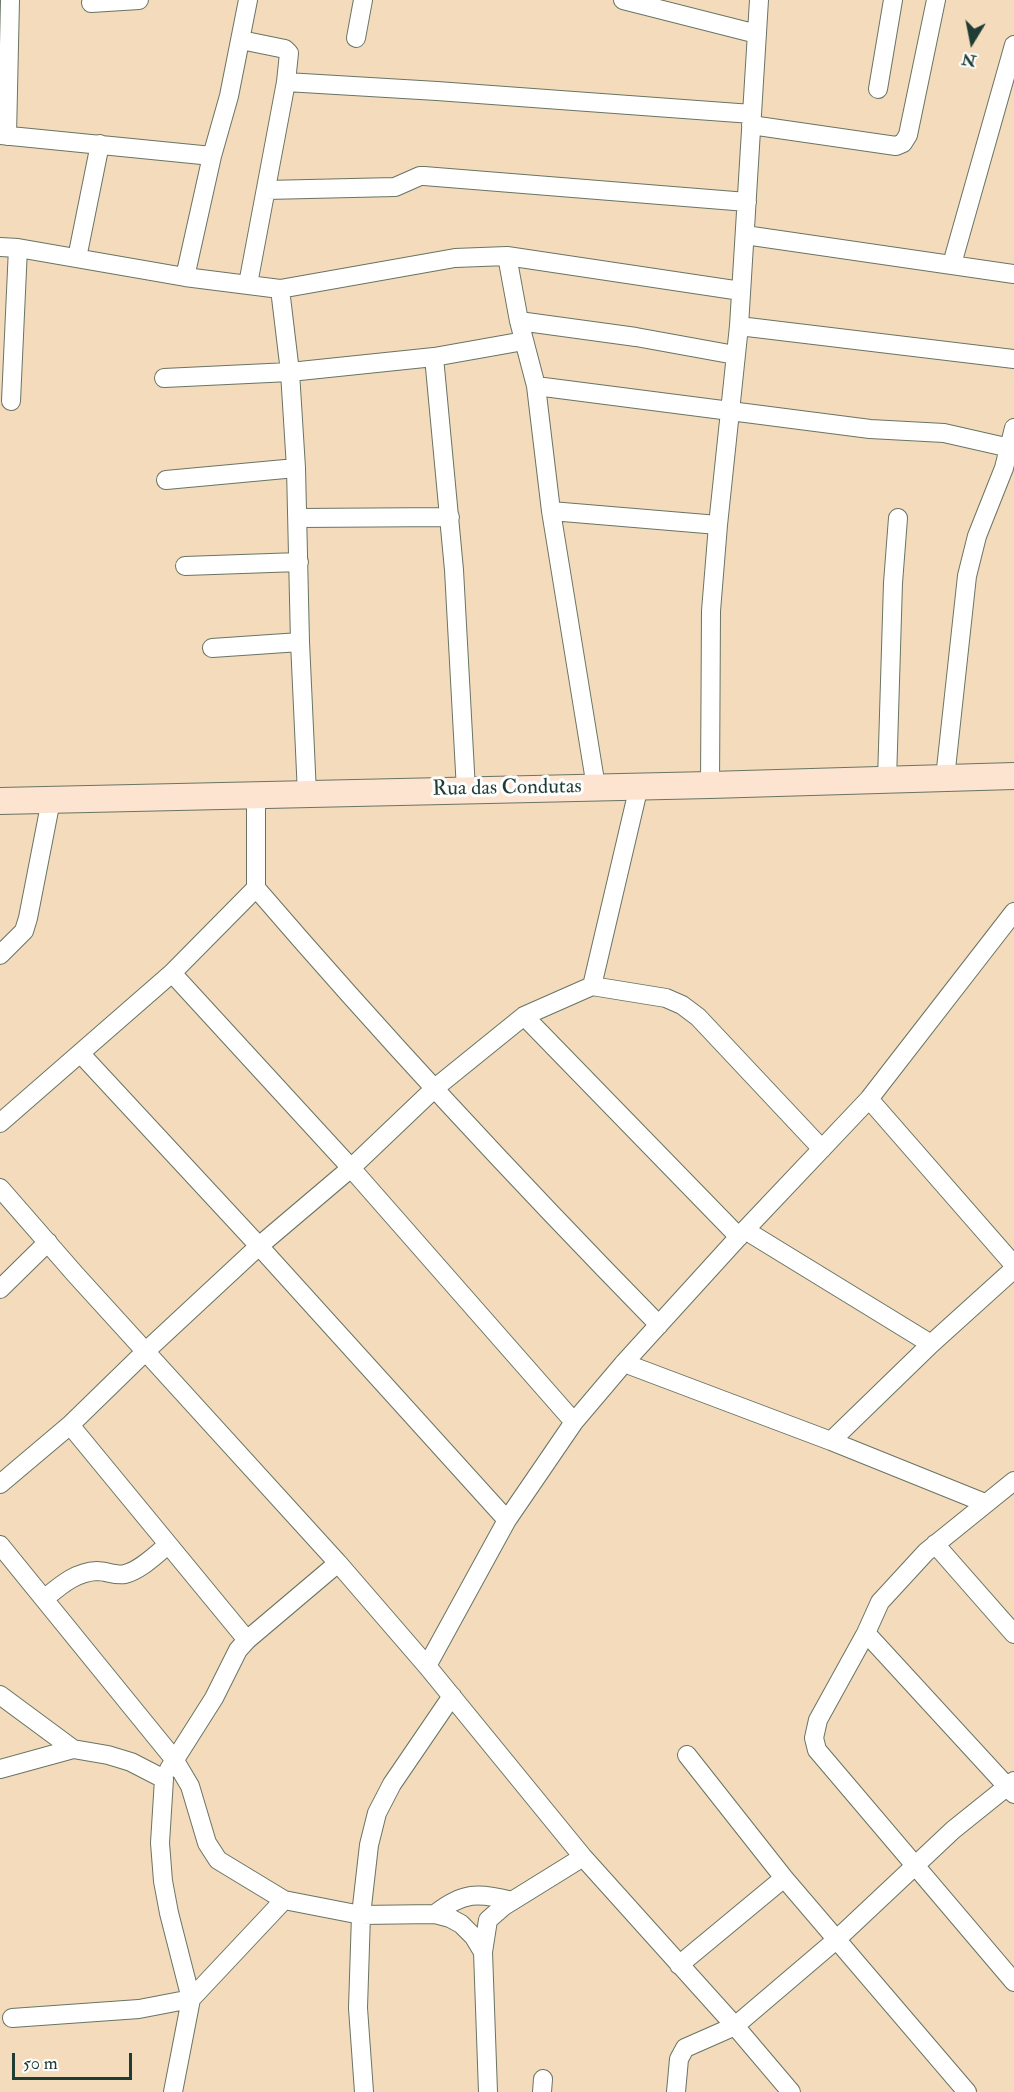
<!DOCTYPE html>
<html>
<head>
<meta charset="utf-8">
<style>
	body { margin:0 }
	#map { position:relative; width:1014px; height:2092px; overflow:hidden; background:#f3dbbb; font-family:"IM FELL Double Pica",serif }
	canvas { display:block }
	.north { position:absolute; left:942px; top:12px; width:60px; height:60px; -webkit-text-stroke:4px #fff; paint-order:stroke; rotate:190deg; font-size:16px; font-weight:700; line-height:24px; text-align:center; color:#1f3d34 }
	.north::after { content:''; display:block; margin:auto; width:21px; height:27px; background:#1f3d34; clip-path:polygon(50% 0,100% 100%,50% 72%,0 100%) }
	.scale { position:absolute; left:12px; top:2053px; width:120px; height:27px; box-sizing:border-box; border:3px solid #1f3d34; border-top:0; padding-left:8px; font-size:18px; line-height:21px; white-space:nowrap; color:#1f3d34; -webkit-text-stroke:4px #fff; paint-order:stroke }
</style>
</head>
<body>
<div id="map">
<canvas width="1014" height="2092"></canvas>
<div class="north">N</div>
<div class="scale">50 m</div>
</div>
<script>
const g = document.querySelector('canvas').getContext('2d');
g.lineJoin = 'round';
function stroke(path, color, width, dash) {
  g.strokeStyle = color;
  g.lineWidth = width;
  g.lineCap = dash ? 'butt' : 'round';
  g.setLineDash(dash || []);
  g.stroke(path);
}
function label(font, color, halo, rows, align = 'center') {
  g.font = font + ' "IM FELL Double Pica",serif';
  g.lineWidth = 6;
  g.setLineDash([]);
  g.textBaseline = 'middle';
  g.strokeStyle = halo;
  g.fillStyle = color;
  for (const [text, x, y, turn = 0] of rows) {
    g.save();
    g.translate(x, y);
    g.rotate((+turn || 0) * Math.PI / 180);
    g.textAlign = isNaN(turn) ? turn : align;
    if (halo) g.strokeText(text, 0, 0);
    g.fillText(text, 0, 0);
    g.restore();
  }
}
const street = new Path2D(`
	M623,0L757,34
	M91,3L139,0
	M356,38L363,0
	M241,40L285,49L289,53L286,82L248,284
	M286,82L437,91L752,114
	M878,89L893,0
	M751,125L896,146L903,143L908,135L936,0
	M0,135L212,156
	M7,136L10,0
	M266,190L395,187L420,176H424L747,202
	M745,235L1014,274
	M0,247L18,248L185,277L280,289L455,258L507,256L741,291
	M507,256L519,321L536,386L551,511L596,787
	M77,258L100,144
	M952,264L1014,45
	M185,277L212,156L229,96L248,0
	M280,289L290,372L296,468L300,642L307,794
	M519,321L636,337L735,355
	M739,326L1014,359
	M434,357L454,570L466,790
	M164,378L290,372L434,357L524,341
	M536,386L870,429L944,433L1010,448
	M11,401L18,248
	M166,480L296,468
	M551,511L718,525
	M298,518L450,517
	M185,566L299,562
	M212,648L300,642
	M945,778L967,576L977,536L1004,468L1014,428
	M887,780L893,583L898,518
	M710,785L711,611L718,525L739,326L759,0
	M256,888C385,1038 520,1183 659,1325
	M0,955L24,931L28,918L51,800
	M172,973L351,1168L574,1422
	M592,986L666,998L682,1005L698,1017L822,1149
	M524,1016L739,1237
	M80,1053L259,1246L507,1520
	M869,1099L1014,1265
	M0,1123L172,973L256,888V795
	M0,1188L75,1274L338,1563L427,1666L583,1857L735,2026L791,2092
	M745,1230L931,1344
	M0,1289L48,1242
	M624,1363L831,1441L985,1503
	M70,1425L247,1640
	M831,1441L931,1344L1014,1269
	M1014,1481L926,1552L880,1602L866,1633L818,1720L814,1738L817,1750L1014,1982
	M0,1484L70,1425L146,1351L259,1246L351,1168L435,1088L524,1016L592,986L639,786
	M935,1544L1014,1634
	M0,1545L174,1759L190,1786L207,1843L218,1860L284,1900L361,1915L435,1914L450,1918L461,1924L474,1937L483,1952
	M44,1599C60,1586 75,1572 97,1571C106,1571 116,1576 125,1574C141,1570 156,1554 168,1545
	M866,1633L1014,1794
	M427,1666L507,1520L574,1422L624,1363L745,1230L869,1099L1014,912
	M0,1695L73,1749L108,1755L131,1762L164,1779L160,1843L163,1881L169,1913L191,1999L173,2092
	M687,1755L784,1878L967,2092
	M0,1769L73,1749
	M169,1769L214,1698L238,1650L247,1640L338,1563
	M435,1914C463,1892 478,1892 512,1901
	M679,1965L784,1878
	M12,2018L139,2009L191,1999L284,1900
	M364,2092L358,2008L361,1915L369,1845L377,1813L392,1784L452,1696
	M488,2092L483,1952L488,1920L504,1906L583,1857
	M542,2092L543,2079
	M676,2092L679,2059L685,2048L735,2026L836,1940L953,1830L1014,1781`);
const secondary = new Path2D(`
	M0,801L710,785L1014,776`);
const streetNames = [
	["Rua das Condutas",507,789,-1]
];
stroke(street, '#697463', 20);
stroke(secondary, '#697463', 28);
stroke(street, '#fff', 18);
stroke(secondary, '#fde4d1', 26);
label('21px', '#1f3d34', '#fff', streetNames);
</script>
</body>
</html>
